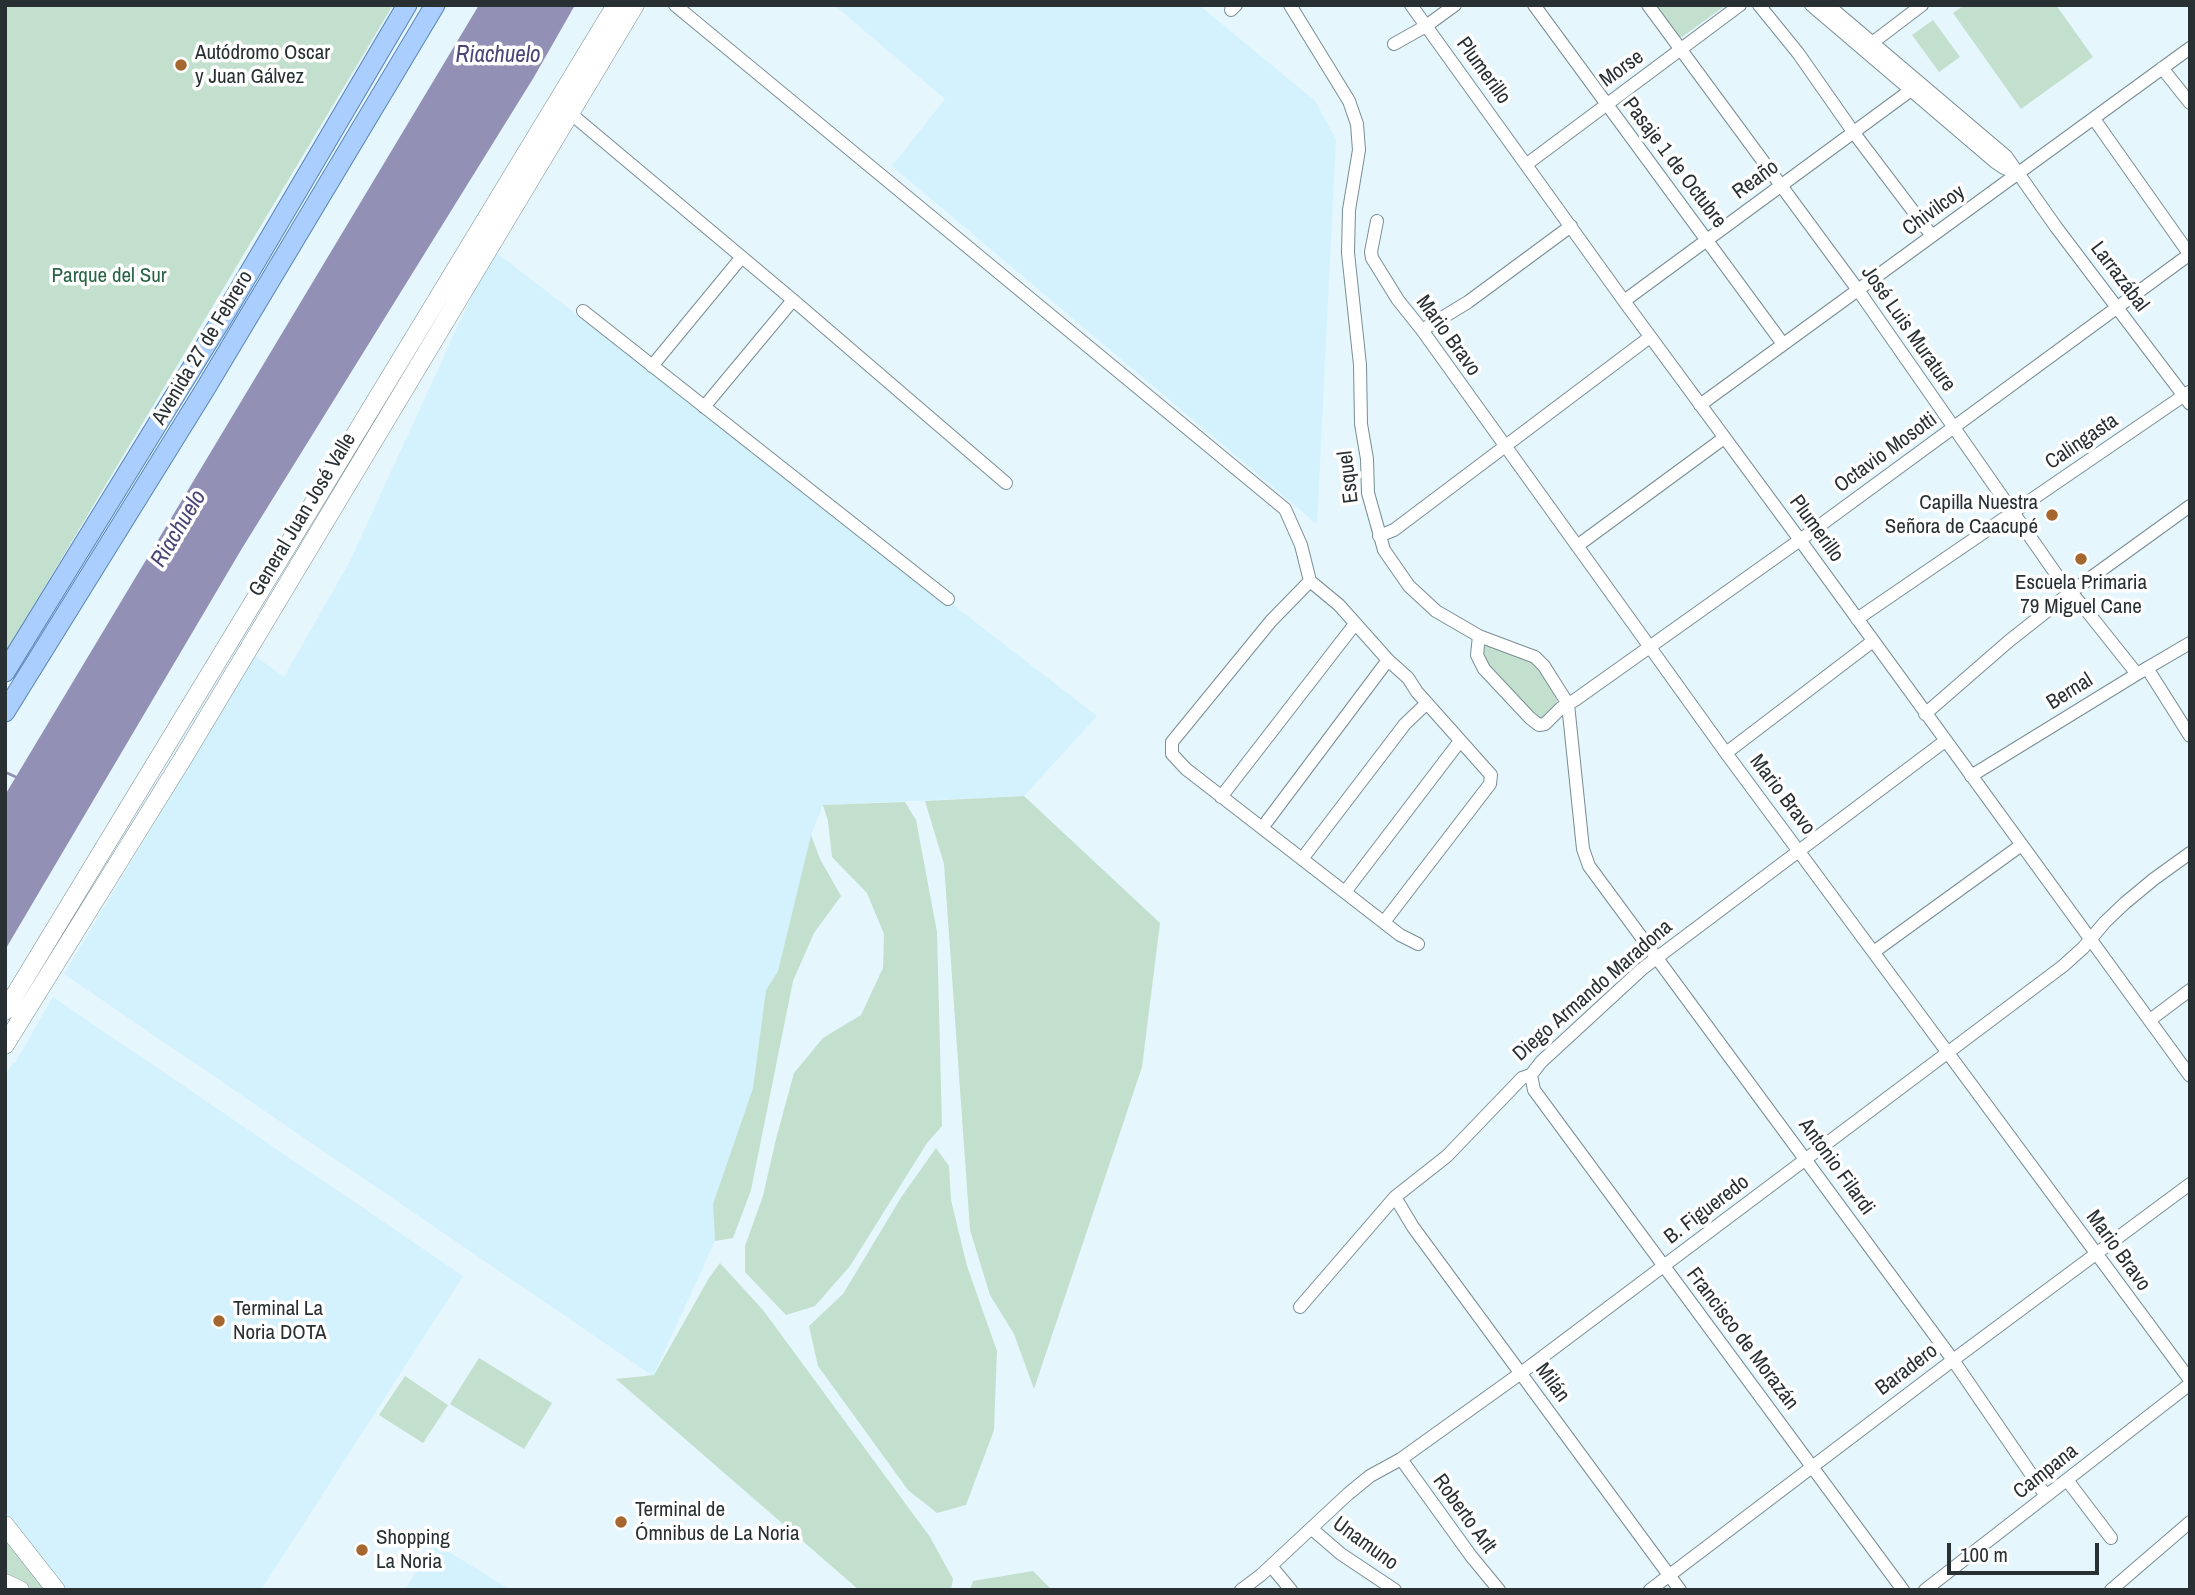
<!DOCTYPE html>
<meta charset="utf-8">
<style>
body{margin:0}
#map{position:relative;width:2195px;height:1595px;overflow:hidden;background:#e5f6fd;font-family:"Archivo Narrow",sans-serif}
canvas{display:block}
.frame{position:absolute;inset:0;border:7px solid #283033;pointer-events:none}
.scale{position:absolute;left:1947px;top:1543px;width:152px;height:32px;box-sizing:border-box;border:4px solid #283033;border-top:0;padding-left:9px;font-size:21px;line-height:24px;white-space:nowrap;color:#283033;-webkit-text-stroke:5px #fff;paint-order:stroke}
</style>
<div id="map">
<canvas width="2195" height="1595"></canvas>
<div class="frame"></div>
<div class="scale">100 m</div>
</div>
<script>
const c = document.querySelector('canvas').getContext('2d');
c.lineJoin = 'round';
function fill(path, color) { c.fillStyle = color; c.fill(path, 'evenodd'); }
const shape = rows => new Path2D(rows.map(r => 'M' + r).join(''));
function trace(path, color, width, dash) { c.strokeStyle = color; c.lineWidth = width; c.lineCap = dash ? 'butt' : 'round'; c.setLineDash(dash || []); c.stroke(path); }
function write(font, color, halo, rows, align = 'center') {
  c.font = font + ' "Archivo Narrow",sans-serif'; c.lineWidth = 7; c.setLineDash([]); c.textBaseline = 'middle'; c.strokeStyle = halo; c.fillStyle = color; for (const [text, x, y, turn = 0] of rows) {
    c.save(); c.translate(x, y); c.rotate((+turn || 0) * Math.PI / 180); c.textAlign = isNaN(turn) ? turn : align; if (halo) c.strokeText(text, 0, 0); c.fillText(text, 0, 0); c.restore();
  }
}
fill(shape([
 [834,5,1199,5,1315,101,1336,139,1317,524,892,166,945,99],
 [493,250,1097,716,1024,796,823,805,811,835,778,971,766,990,753,1088,713,1204,715,1241,653,1376,64,974,255,656,284,677,349,563],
 [53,997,463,1276,261,1590,66,1590,5,1511,5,1075,13,1063,15,1063],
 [434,1543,511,1590,405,1590]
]), '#d3f2fd');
fill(shape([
 [5,5,393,5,5,653],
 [1654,5,1726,5,1682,37,1678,36],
 [1964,5,2056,5,2093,57,2021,109,1953,13],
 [1933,20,1960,57,1939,72,1912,35],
 [1486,644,1525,657,1546,675,1557,700,1554,708,1541,721,1536,718,1486,665,1482,655],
 [1024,796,1160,923,1142,1067,1034,1389,1014,1334,990,1295,970,1230,944,864,925,801],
 [905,802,916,820,937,932,942,1126,927,1143,850,1266,815,1306,786,1315,745,1272,745,1246,763,1196,776,1139,794,1073,823,1038,861,1015,883,968,884,934,867,893,832,857,828,821,823,805],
 [811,835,820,859,841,896,814,933,793,981,751,1190,733,1238,715,1241,713,1204,753,1088,766,990,778,971],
 [936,1148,949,1166,951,1200,967,1266,997,1351,994,1430,966,1505,937,1513,908,1490,818,1366,809,1326,843,1294,902,1196],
 [720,1263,763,1310,930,1537,953,1579,951,1590,859,1590,616,1379,654,1375,709,1278],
 [479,1358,552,1403,524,1449,450,1404],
 [405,1376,448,1405,423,1443,379,1415],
 [5,1532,47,1590,34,1590,5,1575],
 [1033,1571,1052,1590,970,1590,973,1581]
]), '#c2e0cd');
fill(shape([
 [479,5,575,5,534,77,241,550,5,950,5,795]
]), '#9290b4');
trace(shape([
 [5,772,18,778]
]), '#9290b4', 2.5);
const minor = shape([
 [675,5,1285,509,1301,545,1310,581,1339,605,1388,660,1408,678,1417,692,1491,775,1490,784,1384,922],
 [1290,5,1349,101,1357,124,1359,150,1349,210,1348,253,1360,365,1361,424,1367,459,1368,493,1384,550,1409,586,1436,611,1479,636,1535,657,1544,666,1568,704,1583,849,1589,866,1953,1360,2046,1496],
 [1411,5,1624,301,1800,540,2190,1076],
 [1534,5,1783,344],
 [1648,5,1858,290,2063,584,2082,605,2137,674],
 [1759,5,1798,53,1854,133,1932,236],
 [1811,5,1995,162,2004,168,2018,173],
 [1828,5,2006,156,2056,227,2190,404],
 [1231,10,1236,5],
 [1394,44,1426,26,1455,5],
 [1867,48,1872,43,1922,5],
 [2162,68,2190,103],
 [570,113,793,300,1006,483],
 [2094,119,2190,255],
 [1527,164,1740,5],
 [1377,221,1371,252,1372,258,1398,300,1422,330,1726,753,2190,1380],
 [1624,301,1911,90],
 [583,311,948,599],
 [1422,330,1468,302,1571,226],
 [652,366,741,258],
 [1700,405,2190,48],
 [704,407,793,300],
 [1379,536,1394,530,1650,337],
 [1577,546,1724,438],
 [1310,581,1271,621,1172,742,1172,754,1186,769,1400,935,1418,944],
 [1857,619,2189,392],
 [1479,636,1477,655,1484,669,1530,718,1539,725,1545,724,1561,708,1575,700,1800,540,2190,254],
 [2147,668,2190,736],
 [1925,714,2009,641,2071,592,2190,506],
 [1726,753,1873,641],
 [1971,776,2137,674,2190,643],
 [1221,797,1355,624],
 [1262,828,1388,660],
 [1302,859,1405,724,1427,703],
 [1345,892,1460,741],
 [1875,951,2020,846],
 [2150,1020,2190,990],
 [1531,1075,1534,1090,1903,1590],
 [1395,1197,1413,1227,1680,1590],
 [1300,1307,1395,1197,1447,1156,1522,1078,1531,1075,1541,1062,1642,969,1945,741],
 [1401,1459,1471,1556,1499,1590],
 [2067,1480,2111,1538],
 [1312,1529,1341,1554,1395,1590],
 [1271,1566,1291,1590],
 [1241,1590,1261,1575,1348,1494,1370,1476,1401,1459,1521,1373,2063,966,2083,948,2105,922,2125,903,2154,879,2190,853],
 [1650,1590,1953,1360,2190,1184],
 [1925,1590,2190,1384],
 [2111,1590,2190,1522]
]);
const secondary = shape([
 [5,1011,616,5],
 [5,1045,182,760,635,5],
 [5,1525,56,1590],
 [5,1583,20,1590]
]);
const primary = shape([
 [5,672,225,314,407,5],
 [5,712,204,391,435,5]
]);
trace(minor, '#798d94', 14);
trace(secondary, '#798d94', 19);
trace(primary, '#5783b6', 21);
trace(minor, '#fff', 12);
trace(secondary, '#fff', 18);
trace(primary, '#aacffe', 19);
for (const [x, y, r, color] of [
 [181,65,7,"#a5672d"],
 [2052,515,7,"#a5672d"],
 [2081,559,7,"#a5672d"],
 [219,1321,7,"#a5672d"],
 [621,1522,7,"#a5672d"],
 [362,1550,7,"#a5672d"]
]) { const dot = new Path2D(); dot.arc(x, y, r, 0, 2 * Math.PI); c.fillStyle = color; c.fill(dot); trace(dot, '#fff', 2.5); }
write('21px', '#283033', '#fff', [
 ["Autódromo Oscar",195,53],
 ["y Juan Gálvez",195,77],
 ["Capilla Nuestra",2038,503,"right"],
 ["Señora de Caacupé",2038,527,"right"],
 ["Escuela Primaria",2081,583,"center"],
 ["79 Miguel Cane",2081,607,"center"],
 ["Terminal La",233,1309],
 ["Noria DOTA",233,1333],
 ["Terminal de",635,1510],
 ["Ómnibus de La Noria",635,1534],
 ["Shopping",376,1538],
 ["La Noria",376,1562]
], 'left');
write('21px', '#283033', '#fff', [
 ["Morse",1622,69,-36],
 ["Plumerillo",1483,71,54],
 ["Pasaje 1 de Octubre",1674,163,53],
 ["Reaño",1756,180,-36],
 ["Chivilcoy",1934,211,-36],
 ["Larrazábal",2119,277,53],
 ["José Luis Murature",1908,329,55],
 ["Mario Bravo",1448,336,54],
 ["Avenida 27 de Febrero",203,348,-59],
 ["Calingasta",2082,442,-34],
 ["Octavio Mosotti",1886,453,-36],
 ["Esquel",1349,477,-97],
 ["General Juan José Valle",303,515,-59],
 ["Plumerillo",1816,529,54],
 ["Bernal",2070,692,-32],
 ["Mario Bravo",1782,795,53],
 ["Diego Armando Maradona",1593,991,-41],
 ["Antonio Filardi",1836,1167,54],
 ["B. Figueredo",1707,1210,-37],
 ["Mario Bravo",2118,1251,54],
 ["Francisco de Morazán",1742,1339,53],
 ["Baradero",1907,1370,-37],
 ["Milán",1552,1383,54],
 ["Campana",2046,1472,-38],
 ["Roberto Arlt",1464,1514,54],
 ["Unamuno",1365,1544,36]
]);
write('21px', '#276443', '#fff', [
 ["Parque del Sur",109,276]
]);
write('italic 23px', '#4a4577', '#fff', [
 ["Riachuelo",498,56],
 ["Riachuelo",179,529,-59]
]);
</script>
